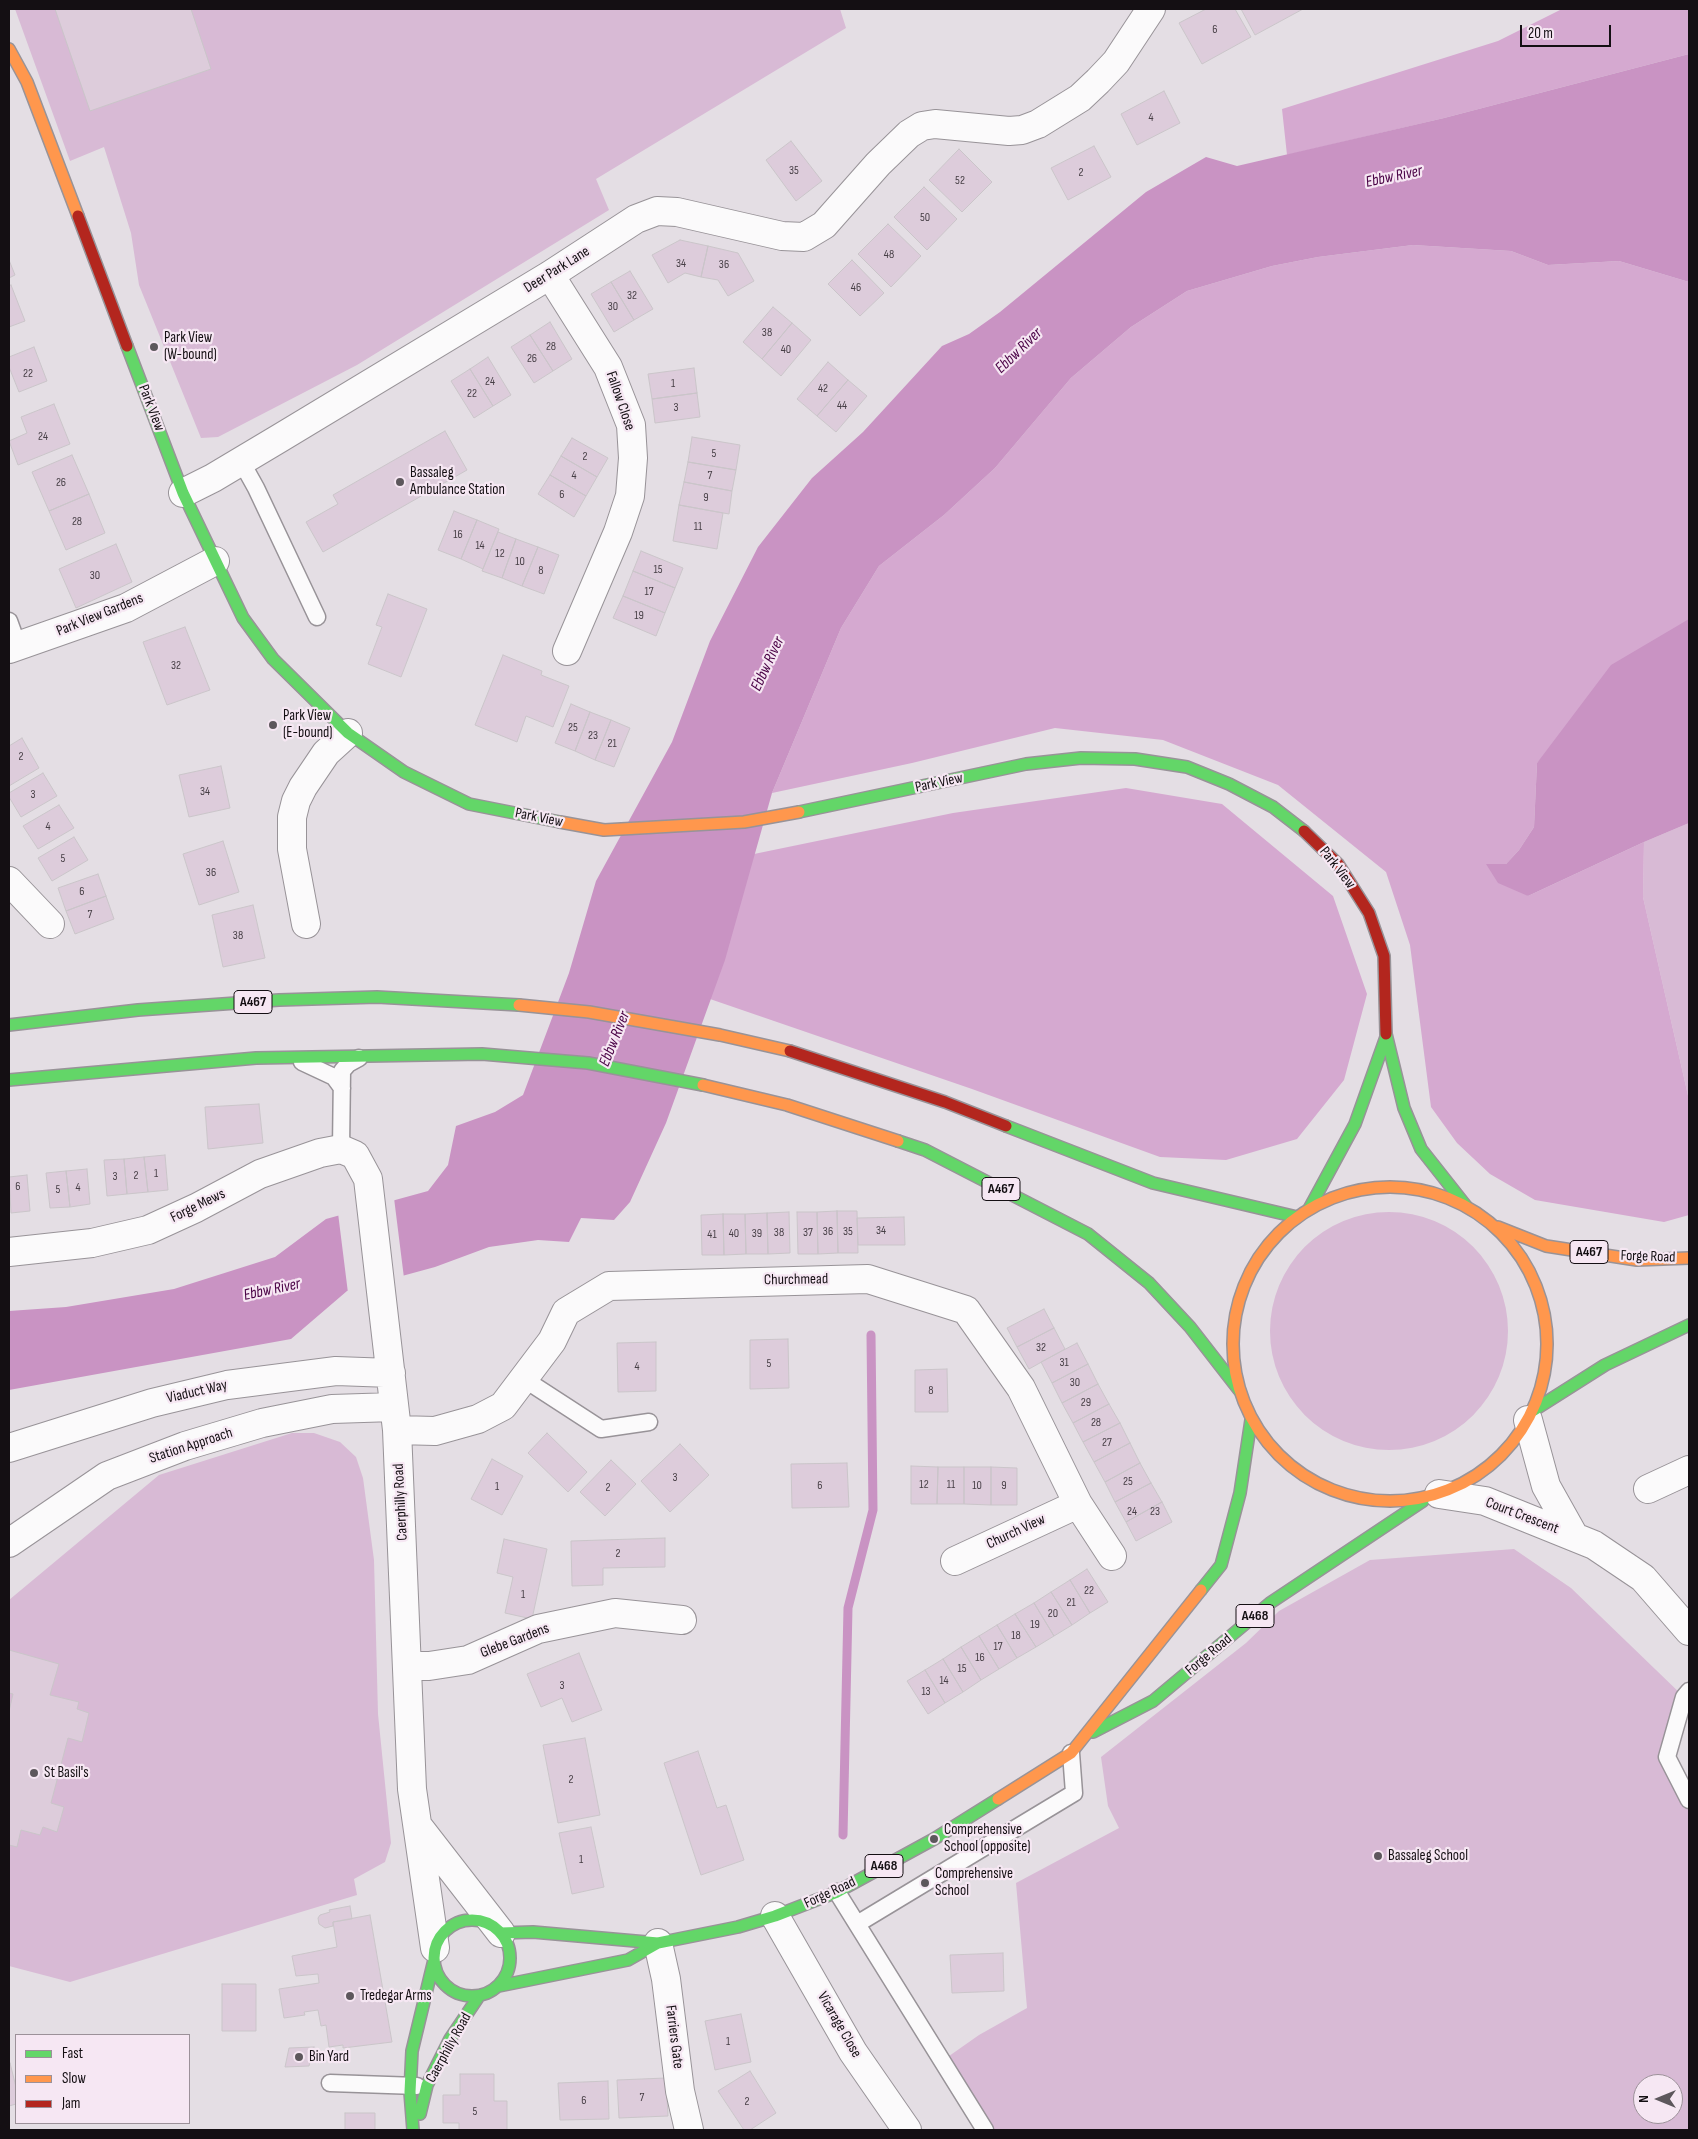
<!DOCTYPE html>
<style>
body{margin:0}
#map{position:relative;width:1698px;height:2139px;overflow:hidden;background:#e4dee4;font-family:"Sofia Sans Condensed",sans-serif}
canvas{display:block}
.frame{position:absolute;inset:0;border:10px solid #140f13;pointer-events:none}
.legend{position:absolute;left:15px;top:2034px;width:175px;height:90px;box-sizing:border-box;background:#f6e7f3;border:1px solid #9c9199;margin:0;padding:6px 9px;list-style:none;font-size:15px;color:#140f13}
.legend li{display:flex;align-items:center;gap:10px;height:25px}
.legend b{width:25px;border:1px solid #9c9199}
.north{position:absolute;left:1633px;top:2074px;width:50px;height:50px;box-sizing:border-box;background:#f6e7f3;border:1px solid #9c9199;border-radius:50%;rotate:270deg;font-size:14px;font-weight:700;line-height:20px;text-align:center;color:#140f13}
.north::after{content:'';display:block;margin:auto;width:18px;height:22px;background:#5d575c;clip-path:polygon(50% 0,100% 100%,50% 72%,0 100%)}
.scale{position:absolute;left:1520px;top:25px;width:91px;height:22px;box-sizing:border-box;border:2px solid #140f13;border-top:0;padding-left:6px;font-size:15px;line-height:18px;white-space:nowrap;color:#140f13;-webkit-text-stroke:4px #f6e7f3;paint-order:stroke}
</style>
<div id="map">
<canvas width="1698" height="2139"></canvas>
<div class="frame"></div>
<ul class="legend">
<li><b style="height:6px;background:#63d668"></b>Fast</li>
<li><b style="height:6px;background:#ff974d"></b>Slow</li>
<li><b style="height:6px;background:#b3261e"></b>Jam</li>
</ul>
<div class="north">N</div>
<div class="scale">20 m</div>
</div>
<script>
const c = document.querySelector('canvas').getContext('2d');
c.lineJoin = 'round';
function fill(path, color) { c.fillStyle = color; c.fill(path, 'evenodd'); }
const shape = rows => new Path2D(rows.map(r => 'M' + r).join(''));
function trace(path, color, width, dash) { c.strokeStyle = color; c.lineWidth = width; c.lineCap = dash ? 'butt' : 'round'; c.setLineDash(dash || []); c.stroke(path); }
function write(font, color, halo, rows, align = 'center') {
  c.font = font + ' "Sofia Sans Condensed",sans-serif'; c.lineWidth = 4.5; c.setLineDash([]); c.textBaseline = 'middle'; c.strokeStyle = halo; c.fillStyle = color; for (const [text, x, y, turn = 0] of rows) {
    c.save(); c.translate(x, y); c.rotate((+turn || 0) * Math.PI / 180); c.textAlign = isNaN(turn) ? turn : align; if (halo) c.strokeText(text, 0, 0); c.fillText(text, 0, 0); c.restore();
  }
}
fill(shape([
 [15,9,840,9,846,28,596,179,609,210,357,365,218,437,201,438,139,285,131,233,104,147,70,161],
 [1689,823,1689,1100,1643,897,1644,842],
 '1270 1331a119 119 0 1 1 238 0a119 119 0 1 1-238 0Z',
 [292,1433,314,1433,340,1442,356,1457,363,1478,374,1560,378,1714,391,1843,385,1862,354,1879,357,1895,70,1982,9,1966,9,1600,159,1475],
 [1514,1549,1571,1588,1684,1697,1667,1757,1689,1800,1689,2130,985,2130,942,2061,979,2035,1027,2008,1016,1883,1119,1828,1108,1806,1101,1757,1246,1643,1279,1611,1370,1560],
 [1643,2084,1673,2084,1673,2114,1643,2114]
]), '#d8bad5');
fill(shape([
 [1562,9,1689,9,1689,54,1444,118,1287,155,1282,109,1498,41],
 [1413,245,1511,251,1548,265,1619,261,1689,282,1689,621,1537,763,1534,827,1519,850,1506,864,1487,864,1528,896,1644,842,1643,897,1689,1100,1689,1215,1664,1222,1535,1200,1490,1174,1457,1143,1431,1107,1410,945,1386,872,1278,785,1163,740,1055,728,912,763,772,793,841,628,879,566,944,515,995,468,1071,378,1131,327,1187,291,1272,266,1318,257],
 [1126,788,1222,804,1333,896,1367,994,1344,1080,1297,1139,1226,1160,1160,1157,972,1089,710,999,754,854,953,813]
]), '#d5a9d0');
fill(shape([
 [1689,54,1689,282,1619,261,1548,265,1511,251,1413,245,1318,257,1272,266,1187,291,1131,327,1071,378,995,468,944,515,879,566,841,628,772,793,725,960,666,1123,630,1202,614,1220,581,1218,569,1242,538,1240,489,1247,435,1267,347,1291,291,1339,9,1390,9,1311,66,1307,174,1289,275,1257,326,1219,428,1191,448,1165,456,1126,495,1112,523,1095,569,973,596,881,672,742,710,641,758,547,812,478,863,432,942,346,969,334,1000,312,1146,192,1206,157,1237,166,1444,118],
 [1689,619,1689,823,1644,842,1528,896,1498,883,1486,864,1506,864,1519,850,1534,827,1537,763,1611,665]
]), '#c993c3');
fill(shape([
 [394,1198,404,1278,348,1293,338,1213]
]), '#e4dee4');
trace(shape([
 [843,1835,848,1608,873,1510,871,1335]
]), '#c993c3', 9);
const building = shape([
 [55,9,191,9,211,69,90,111,55,9],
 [1206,9,1235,9,1251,37,1202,64,1179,23,1206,9],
 [1241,9,1303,9,1255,35,1241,9],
 [1164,91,1180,123,1137,145,1121,114,1164,91],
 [791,141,822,181,796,201,766,160,791,141],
 [1094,146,1111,177,1068,200,1051,168,1094,146],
 [959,149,992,182,962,212,929,180,959,149],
 [924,187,957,219,927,250,894,217,924,187],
 [888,224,921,256,891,287,858,254,888,224],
 [680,240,708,246,701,277,685,273,668,283,652,255,680,240],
 [708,246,738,253,754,281,728,296,718,280,701,277,708,246],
 [9,260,15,275,9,278,9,260],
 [852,260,884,293,860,316,828,284,852,260],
 [630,271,653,309,634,320,611,282,630,271],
 [611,282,634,320,614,332,591,294,611,282],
 [11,285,25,321,9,327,9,286,11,285],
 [773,307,792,323,762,359,743,342,773,307],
 [550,322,572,359,553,371,530,335,550,322],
 [792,323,811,340,781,376,762,359,792,323],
 [530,335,553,371,534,383,511,347,530,335],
 [34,347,47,381,19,392,9,367,9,357,34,347],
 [488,357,511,395,493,406,470,369,488,357],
 [828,362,848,380,817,416,797,399,828,362],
 [694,368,697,393,652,399,648,374,694,368],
 [470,369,493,406,474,418,451,381,470,369],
 [848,380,867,396,836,432,817,416,848,380],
 [697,393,700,417,655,423,652,399,697,393],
 [54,404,70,444,18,465,9,441,27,433,21,417,54,404],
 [445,431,467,470,323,552,306,522,338,504,333,495,445,431],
 [692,437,740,445,736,470,688,462,692,437],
 [572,438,608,458,597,477,561,456,572,438],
 [72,455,89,494,49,511,32,472,72,455],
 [561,456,597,477,586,496,550,475,561,456],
 [688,462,736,470,732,491,684,482,688,462],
 [550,475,586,496,574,517,538,494,550,475],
 [684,482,732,491,729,514,679,505,684,482],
 [89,494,105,533,66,550,49,511,89,494],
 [679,505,723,513,717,549,673,541,679,505],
 [454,511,477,520,461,559,438,550,454,511],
 [477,520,499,529,483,569,461,559,477,520],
 [498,532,516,539,502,578,482,571,498,532],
 [516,539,538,547,522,586,502,578,516,539],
 [116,544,132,582,76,608,59,569,116,544],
 [538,547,559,555,544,594,522,586,538,547],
 [641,551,683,568,675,588,633,571,641,551],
 [633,571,675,588,665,613,623,596,633,571],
 [388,594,427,609,401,677,368,664,382,627,376,625,388,594],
 [623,596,665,613,656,636,613,618,623,596],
 [185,627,210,690,167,705,143,642,185,627],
 [503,655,542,671,541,675,569,686,553,727,526,716,517,742,475,725,503,655],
 [571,704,590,712,575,751,555,743,571,704],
 [590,712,611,720,595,760,575,751,590,712],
 [611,720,630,728,614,767,595,760,611,720],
 [22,738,39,768,9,786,9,746,22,738],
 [221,766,230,808,189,817,179,775,221,766],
 [43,773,57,796,21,817,9,797,9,793,43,773],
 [59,805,74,828,38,849,23,826,59,805],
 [74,837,88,860,52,881,38,858,74,837],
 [223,841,239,892,199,905,183,854,223,841],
 [98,874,106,896,66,911,58,888,98,874],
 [106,896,114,919,75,934,66,911,106,896],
 [253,905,265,958,223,967,212,915,253,905],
 [259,1104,263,1143,208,1149,205,1107,259,1104],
 [165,1155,168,1190,148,1192,144,1157,165,1155],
 [144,1157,148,1192,127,1194,124,1159,144,1157],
 [124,1159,127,1194,107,1196,104,1160,124,1159],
 [87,1169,90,1204,70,1207,66,1171,87,1169],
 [66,1171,70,1207,50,1208,46,1173,66,1171],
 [27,1175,30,1211,11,1213,9,1177,27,1175],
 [837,1211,857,1211,858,1253,838,1253,837,1211],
 [837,1211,838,1253,818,1254,817,1212,837,1211],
 [789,1212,790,1253,768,1254,767,1213,789,1212],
 [797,1212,817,1212,818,1254,798,1254,797,1212],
 [767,1213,768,1254,746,1254,745,1214,767,1213],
 [723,1214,745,1214,746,1254,724,1255,723,1214],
 [723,1214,724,1255,702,1255,701,1215,723,1214],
 [904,1217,905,1245,858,1245,857,1218,904,1217],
 [1044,1309,1054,1328,1017,1347,1007,1328,1044,1309],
 [1054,1328,1065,1349,1029,1369,1017,1347,1054,1328],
 [788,1339,789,1388,750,1389,750,1340,788,1339],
 [656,1342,656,1391,618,1392,617,1343,656,1342],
 [1077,1343,1088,1364,1052,1383,1041,1362,1077,1343],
 [1088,1364,1098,1384,1062,1403,1052,1383,1088,1364],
 [947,1369,948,1412,915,1412,915,1370,947,1369],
 [1098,1384,1109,1404,1073,1423,1062,1403,1098,1384],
 [1109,1404,1120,1423,1083,1442,1073,1423,1109,1404],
 [1120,1423,1130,1443,1094,1462,1083,1442,1120,1423],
 [547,1433,587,1472,568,1492,528,1453,547,1433],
 [1130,1443,1140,1463,1105,1482,1094,1462,1130,1443],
 [680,1444,709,1475,670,1512,641,1481,680,1444],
 [492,1459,523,1476,502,1515,471,1499,492,1459],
 [611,1460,636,1484,605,1516,580,1492,611,1460],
 [847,1463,849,1507,792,1508,791,1464,847,1463],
 [1140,1463,1151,1483,1115,1502,1105,1482,1140,1463],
 [911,1466,938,1467,937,1504,911,1504,911,1466],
 [938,1467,964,1467,964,1504,937,1504,938,1467],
 [964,1467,991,1467,991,1505,964,1504,964,1467],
 [991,1467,1017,1468,1017,1505,991,1505,991,1467],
 [1151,1483,1162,1502,1126,1522,1115,1502,1151,1483],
 [1162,1502,1172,1522,1136,1541,1126,1522,1162,1502],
 [665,1538,665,1567,603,1568,603,1585,572,1586,571,1541,665,1538],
 [504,1539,547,1549,532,1619,505,1613,513,1577,497,1573,504,1539],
 [1087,1569,1108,1602,1090,1613,1070,1580,1087,1569],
 [1070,1580,1090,1613,1072,1625,1051,1592,1070,1580],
 [1051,1592,1072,1625,1054,1636,1034,1603,1051,1592],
 [1034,1603,1054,1636,1036,1647,1015,1614,1034,1603],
 [1015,1614,1036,1647,1017,1658,997,1625,1015,1614],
 [997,1625,1017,1658,999,1669,979,1636,997,1625],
 [979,1636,999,1669,981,1680,961,1647,979,1636],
 [961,1647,981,1680,963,1692,943,1659,961,1647],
 [9,1650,59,1664,50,1695,79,1702,77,1709,89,1713,82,1742,68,1738,51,1803,64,1807,57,1832,43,1827,40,1835,21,1830,17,1847,9,1845,9,1711,13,1694,9,1693,9,1650],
 [579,1653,602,1710,572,1722,562,1698,541,1707,527,1674,579,1653],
 [943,1659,963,1692,945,1703,925,1670,943,1659],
 [925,1670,945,1703,928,1714,907,1681,925,1670],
 [585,1738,600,1815,558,1823,543,1745,585,1738],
 [698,1751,717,1808,726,1805,744,1860,701,1875,664,1763,698,1751],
 [591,1827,604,1887,572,1894,559,1833,591,1827],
 [350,1906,352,1919,333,1922,333,1926,325,1928,319,1924,318,1918,320,1915,330,1912,329,1910,350,1906],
 [370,1915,392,2042,343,2048,343,2045,329,2047,326,2025,321,2026,318,2010,304,2012,305,2015,284,2018,279,1989,319,1983,318,1974,296,1976,292,1956,337,1947,333,1922,370,1915],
 [1003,1953,1004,1991,952,1993,950,1955,1003,1953],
 [222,1984,256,1984,256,2031,222,2031,222,1984],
 [741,2014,751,2062,715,2070,705,2021,741,2014],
 [314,2047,309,2066,285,2067,289,2048,314,2047],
 [10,2063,16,2087,16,2104,9,2106,10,2063],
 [750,2071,776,2113,750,2130,744,2130,718,2091,750,2071],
 [460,2074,494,2074,494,2101,507,2101,507,2130,459,2130,459,2123,443,2123,443,2095,460,2095,460,2074],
 [666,2078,668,2116,619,2118,617,2080,666,2078],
 [608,2081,609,2119,560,2120,558,2083,608,2081],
 [345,2113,375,2113,375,2130,345,2130,345,2113]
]);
fill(building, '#ddccdb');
trace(building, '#cac5c9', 1);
const lane = shape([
 [241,461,256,488,317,617],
 [9,621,18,646],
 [302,1062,334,1077,342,1088],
 [341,1149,342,1071,348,1064,359,1058],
 [524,1379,601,1429,649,1422],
 [1689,1691,1684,1697,1667,1757,1689,1800],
 [837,1892,985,2130],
 [857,1924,1074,1793,1071,1753],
 [330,2083,417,2086]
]);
const street = shape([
 [550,275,608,367,631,425,633,458,630,496,618,532,567,651],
 [183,493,213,478,280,438,550,275,636,219,657,211,677,212,782,236,804,237,824,225,878,164,909,134,922,126,935,124,1009,131,1022,130,1038,124,1080,98,1098,81,1116,62,1151,9],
 [9,649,126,608,215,561],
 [9,881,50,924],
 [306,924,292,849,292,817,296,801,303,787,326,753,348,733],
 [9,1252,92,1243,148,1230,196,1208,260,1174,320,1153,341,1149,355,1155,368,1179,397,1430,412,1789,435,1948],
 [1528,1420,1546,1486,1574,1536],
 [397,1430,435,1431,478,1419,503,1406,552,1341,566,1312,609,1286,868,1279,966,1310,1021,1388,1078,1504,1112,1556],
 [9,1448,152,1403,227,1385,336,1371,391,1373],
 [1648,1489,1689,1470],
 [1439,1494,1485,1501,1594,1545,1643,1578,1689,1631],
 [9,1543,107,1476,185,1446,262,1423,332,1409,394,1407],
 [955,1561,1078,1504],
 [408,1666,429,1666,468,1660,538,1629,615,1613,682,1620],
 [418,1826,501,1933],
 [775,1916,853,2052,907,2130],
 [658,1943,666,1979,680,2091,689,2130]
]);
const fast = shape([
 [127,346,183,493,243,618,273,659,348,733,404,772,469,804,560,822],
 [799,812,1026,764,1081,758,1135,759,1187,767,1229,784,1273,807,1304,831],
 [9,1025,138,1010,279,1000,377,997,519,1005],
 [1386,1034,1404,1108,1421,1149,1466,1206],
 [9,1080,256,1058,482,1054,588,1063,703,1085],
 [1006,1126,1153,1183,1297,1217],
 [898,1141,925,1150,1088,1234,1149,1283,1190,1327,1239,1390],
 [1309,1209,1355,1124,1386,1037],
 [1534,1410,1605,1365,1689,1325],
 [1201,1590,1221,1565,1240,1493,1251,1420],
 [1093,1732,1153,1701,1270,1603,1423,1501],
 '434 1958a38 38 0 1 1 76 0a38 38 0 1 1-76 0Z',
 [501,1933,533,1932,658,1943,738,1927,775,1916,837,1892,934,1839,998,1799],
 [499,1986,628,1960,658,1943],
 [420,2114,427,2085,450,2039,479,1996],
 [413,2130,410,2092,412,2051,434,1960]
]);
const slow = shape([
 [9,49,27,82,78,216],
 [560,822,604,830,744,822,799,812],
 [519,1005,589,1012,720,1035,790,1051],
 [703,1085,787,1105,898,1141],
 '1233 1344a157 157 0 1 1 314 0a157 157 0 1 1-314 0Z',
 [1498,1227,1546,1246,1637,1260,1689,1258],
 [998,1799,1071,1753,1201,1590]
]);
const jam = shape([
 [78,216,127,346],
 [1304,831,1338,864,1369,913,1384,956,1386,1034],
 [790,1051,945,1102,1006,1126]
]);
trace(lane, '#989398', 19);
trace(street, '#989398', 30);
trace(fast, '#989398', 14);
trace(slow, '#989398', 14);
trace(jam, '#989398', 14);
trace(lane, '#fbfafb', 16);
trace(street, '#fbfafb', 28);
trace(fast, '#63d668', 11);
trace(slow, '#ff974d', 11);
trace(jam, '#b3261e', 11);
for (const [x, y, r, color] of [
 [154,347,5,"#5d575c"],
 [400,482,5,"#5d575c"],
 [273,725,5,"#5d575c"],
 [34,1773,5,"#5d575c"],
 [934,1839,5,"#5d575c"],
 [1378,1856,5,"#5d575c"],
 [925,1883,5,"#5d575c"],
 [350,1996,5,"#5d575c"],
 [299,2057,5,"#5d575c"]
]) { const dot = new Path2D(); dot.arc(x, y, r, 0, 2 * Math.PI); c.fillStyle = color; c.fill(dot); trace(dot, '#f6e7f3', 2); }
write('12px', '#473f46', null, [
 ["6",1215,30],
 ["4",1151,118],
 ["35",794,171],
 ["2",1081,173],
 ["52",960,181],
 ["50",925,218],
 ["48",889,255],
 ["34",681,264],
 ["36",724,265],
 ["46",856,288],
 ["32",632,296],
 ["30",613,307],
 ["38",767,333],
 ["28",551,347],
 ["40",786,350],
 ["26",532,359],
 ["22",28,374],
 ["24",490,382],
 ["1",673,384],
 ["42",823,389],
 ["22",472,394],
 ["44",842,406],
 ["3",676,408],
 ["24",43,437],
 ["5",714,454],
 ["2",585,457],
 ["4",574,476],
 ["7",710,476],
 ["26",61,483],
 ["6",562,495],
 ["9",706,498],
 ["28",77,522],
 ["11",698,527],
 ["16",458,535],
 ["14",480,546],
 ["12",500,554],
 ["10",520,562],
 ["15",658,570],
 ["8",541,571],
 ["30",95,576],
 ["17",649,592],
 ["19",639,616],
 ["32",176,666],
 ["25",573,728],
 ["23",593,736],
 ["21",612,744],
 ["2",21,757],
 ["34",205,792],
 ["3",33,795],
 ["4",48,827],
 ["5",63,859],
 ["36",211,873],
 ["6",82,892],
 ["7",90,915],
 ["38",238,936],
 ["1",156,1174],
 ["2",136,1176],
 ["3",115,1177],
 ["6",18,1187],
 ["4",78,1188],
 ["5",58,1190],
 ["34",881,1231],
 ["36",828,1232],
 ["35",848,1232],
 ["38",779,1233],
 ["37",808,1233],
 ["40",734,1234],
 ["39",757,1234],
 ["41",712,1235],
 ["32",1041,1348],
 ["31",1064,1363],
 ["5",769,1364],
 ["4",637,1367],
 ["30",1075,1383],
 ["8",931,1391],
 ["29",1086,1403],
 ["28",1096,1423],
 ["27",1107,1443],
 ["3",675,1478],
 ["25",1128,1482],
 ["12",924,1485],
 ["11",951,1485],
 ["6",820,1486],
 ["10",977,1486],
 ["9",1004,1486],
 ["1",497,1487],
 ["2",608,1488],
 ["24",1132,1512],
 ["23",1155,1512],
 ["2",618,1554],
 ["22",1089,1591],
 ["1",523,1595],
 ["21",1071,1603],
 ["20",1053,1614],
 ["19",1035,1625],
 ["18",1016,1636],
 ["17",998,1647],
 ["16",980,1658],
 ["15",962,1669],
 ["14",944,1681],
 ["3",562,1686],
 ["13",926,1692],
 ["2",571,1780],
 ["1",581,1860],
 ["1",728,2042],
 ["7",642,2098],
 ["6",584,2101],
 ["2",747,2102],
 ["5",475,2112]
]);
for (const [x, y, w] of [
 [253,1002,38],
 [1001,1189,38],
 [1589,1252,38],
 [1255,1616,38],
 [884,1866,38]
]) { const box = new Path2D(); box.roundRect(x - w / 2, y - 11.5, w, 23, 4); c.fillStyle = '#f6e7f3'; c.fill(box); trace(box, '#140f13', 1); }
write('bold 14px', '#140f13', null, [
 ["A467",253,1002],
 ["A467",1001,1189],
 ["A467",1589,1252],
 ["A468",1255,1616],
 ["A468",884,1866]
]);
write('15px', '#140f13', '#f6e7f3', [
 ["Deer Park Lane",557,270,-32],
 ["Fallow Close",620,401,71],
 ["Park View",151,408,69],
 ["Park View Gardens",100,615,-22],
 ["Park View",939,783,-12],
 ["Park View",539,818,11],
 ["Park View",1337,868,52],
 ["Forge Mews",198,1206,-26],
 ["Forge Road",1648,1257,2],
 ["Churchmead",796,1280,-1],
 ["Viaduct Way",197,1392,-13],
 ["Station Approach",191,1446,-18],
 ["Caerphilly Road",401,1502,-93],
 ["Court Crescent",1522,1516,21],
 ["Church View",1016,1532,-25],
 ["Glebe Gardens",515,1641,-21],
 ["Forge Road",1209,1655,-40],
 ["Forge Road",830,1893,-25],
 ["Vicarage Close",839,2025,60],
 ["Farriers Gate",674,2037,83],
 ["Caerphilly Road",449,2048,-61]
]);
write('15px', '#140f13', '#f6e7f3', [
 ["Park View",164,338],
 ["(W-bound)",164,355],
 ["Bassaleg",410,473],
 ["Ambulance Station",410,490],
 ["Park View",283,716],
 ["(E-bound)",283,733],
 ["St Basil's",44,1773],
 ["Comprehensive",944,1830],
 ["School (opposite)",944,1847],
 ["Bassaleg School",1388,1856],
 ["Comprehensive",935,1874],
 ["School",935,1891],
 ["Tredegar Arms",360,1996],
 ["Bin Yard",309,2057]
], 'left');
write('italic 16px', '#490245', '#f6e7f3', [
 ["Ebbw River",1394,177,-12],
 ["Ebbw River",1019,351,-44],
 ["Ebbw River",768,664,-65],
 ["Ebbw River",615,1039,-68],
 ["Ebbw River",272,1290,-12]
]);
</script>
